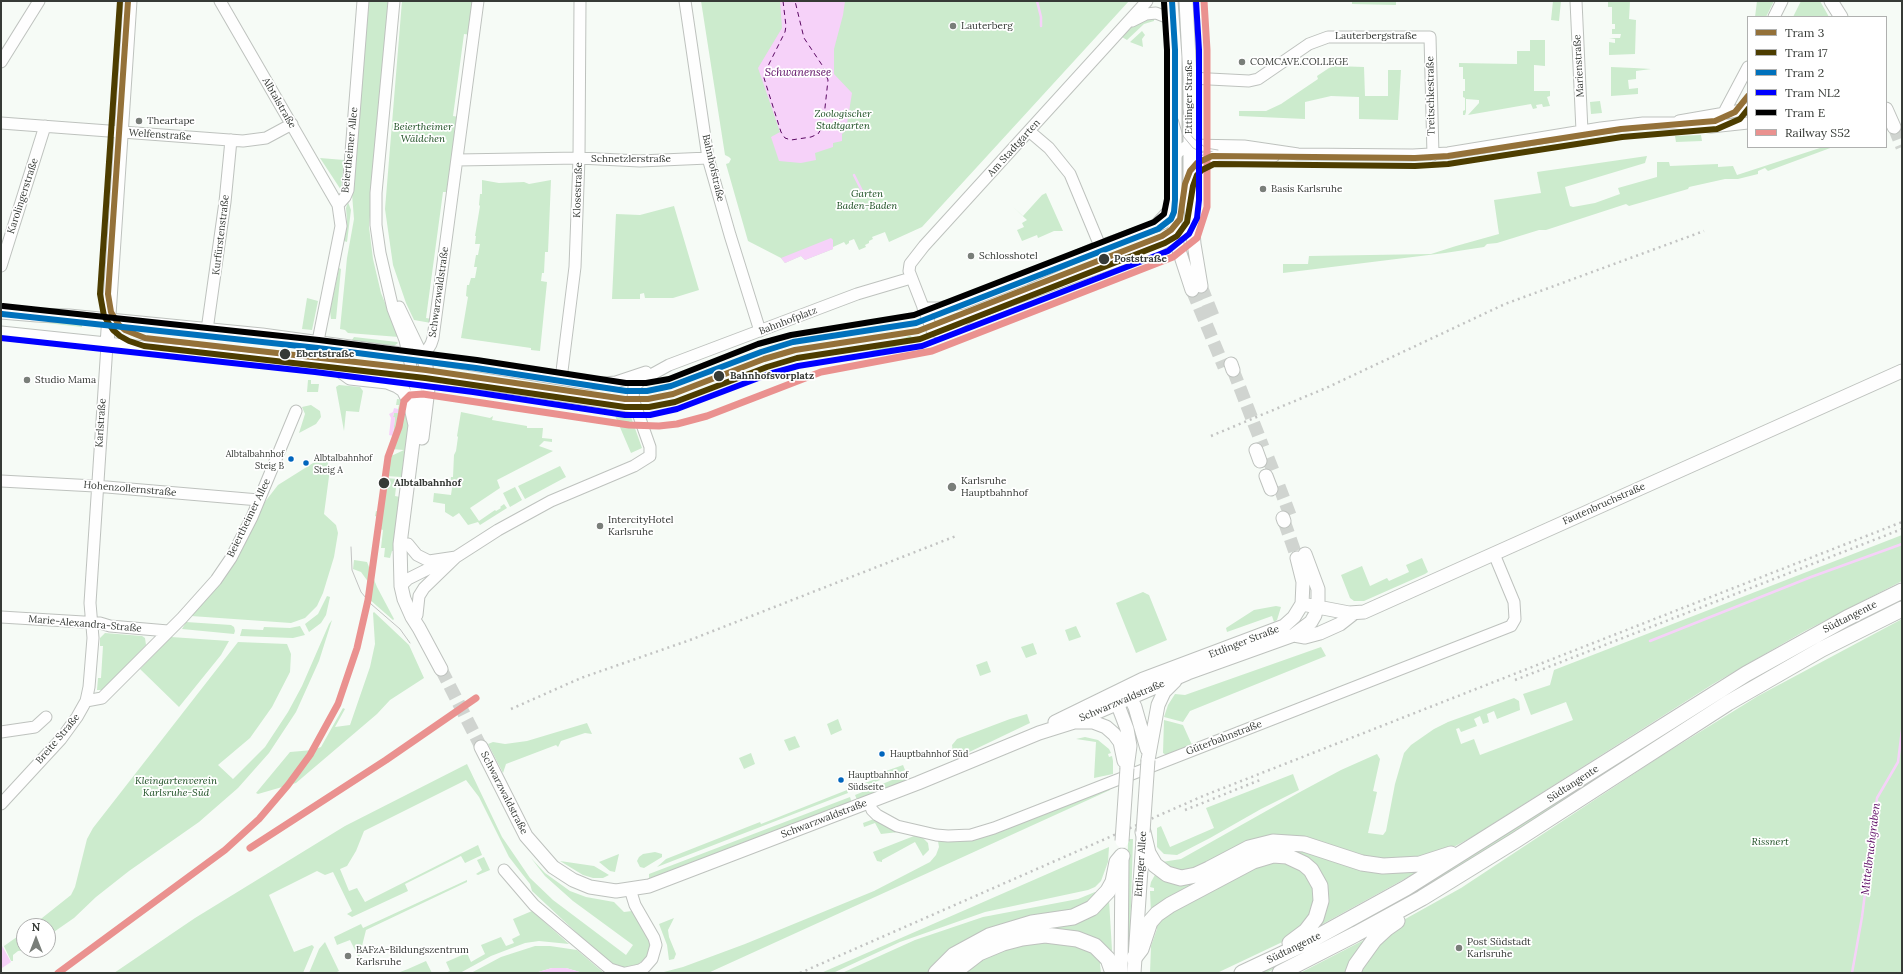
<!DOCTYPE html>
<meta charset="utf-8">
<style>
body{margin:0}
#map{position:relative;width:1903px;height:974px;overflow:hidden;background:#f6fbf6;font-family:Lora,serif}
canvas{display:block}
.frame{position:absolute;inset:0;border:2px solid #363a36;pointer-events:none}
.legend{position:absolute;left:1747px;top:16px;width:140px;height:132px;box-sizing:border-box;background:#fff;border:1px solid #afb0af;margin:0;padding:5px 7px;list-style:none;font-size:12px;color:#363a36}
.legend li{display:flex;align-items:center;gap:8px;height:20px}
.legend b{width:20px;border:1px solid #afb0af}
.north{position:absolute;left:16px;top:918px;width:40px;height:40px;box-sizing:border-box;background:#fff;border:1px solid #afb0af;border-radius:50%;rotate:0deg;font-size:11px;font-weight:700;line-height:16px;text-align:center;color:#363a36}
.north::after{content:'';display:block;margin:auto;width:14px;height:18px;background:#797e79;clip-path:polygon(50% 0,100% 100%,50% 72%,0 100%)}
</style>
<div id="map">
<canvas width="1903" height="974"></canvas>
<div class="frame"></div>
<ul class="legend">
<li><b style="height:5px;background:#947139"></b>Tram 3</li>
<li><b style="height:5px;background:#4d3d00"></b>Tram 17</li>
<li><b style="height:5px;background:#0071bc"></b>Tram 2</li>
<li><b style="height:5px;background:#00f"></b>Tram NL2</li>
<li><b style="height:5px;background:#000"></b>Tram E</li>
<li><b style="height:5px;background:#ea918f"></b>Railway S52</li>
</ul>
<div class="north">N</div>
</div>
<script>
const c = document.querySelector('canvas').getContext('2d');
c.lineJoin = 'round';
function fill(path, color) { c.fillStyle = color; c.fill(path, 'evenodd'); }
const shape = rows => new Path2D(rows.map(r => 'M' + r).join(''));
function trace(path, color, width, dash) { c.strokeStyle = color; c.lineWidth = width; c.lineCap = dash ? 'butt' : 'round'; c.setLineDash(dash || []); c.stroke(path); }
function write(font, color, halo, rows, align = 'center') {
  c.font = font + ' Lora,serif'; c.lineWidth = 3.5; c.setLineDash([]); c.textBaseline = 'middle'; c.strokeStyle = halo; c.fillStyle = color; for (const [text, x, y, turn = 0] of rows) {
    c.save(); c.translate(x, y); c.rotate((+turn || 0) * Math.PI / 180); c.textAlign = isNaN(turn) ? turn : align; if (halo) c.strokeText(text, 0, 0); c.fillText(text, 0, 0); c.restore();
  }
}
fill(shape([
 [365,1,388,1,369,227,373,259,381,293,399,337,348,333,345,330,340,329,347,258,354,219,352,194],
 [402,1,475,1,471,35,464,34,453,116,459,117,448,192,443,192,426,318,432,319,431,323,414,320,406,303,393,265,385,209],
 [701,1,1129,1,922,227,889,242,885,232,872,237,873,239,869,241,869,243,865,245,866,247,859,250,854,239,849,241,849,243,846,245,844,242,833,247,833,249,805,260,801,256,785,263,781,258,748,241,726,164,729,163,731,159,729,157,725,155],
 [1173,1,1182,1,1185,96,1177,96],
 [1352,1,1396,1,1396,5,1352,4],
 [1553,1,1561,1,1559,21,1551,20],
 [1608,1,1630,1,1629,19,1636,20,1635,54,1609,55,1609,42,1615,43,1615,39,1609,38,1620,38,1621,34,1612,34,1612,29,1615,29,1615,24,1612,24,1612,7,1608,7],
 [1757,1,1774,1,1766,17,1755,17],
 [1801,1,1820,1,1829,17,1793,17],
 [1154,17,1154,21,1144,24,1127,40,1122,37,1135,23],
 [1142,31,1145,35,1142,39,1143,47,1130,42],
 [1530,40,1545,40,1545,66,1534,65,1534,91,1550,91,1550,96,1547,97,1550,106,1543,107,1542,104,1536,105,1537,108,1533,109,1531,104,1468,115,1479,103,1479,100,1466,99,1466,112,1465,115,1463,115,1463,111,1465,110,1465,98,1463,97,1463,91,1465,91,1465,79,1463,79,1463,67,1459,67,1459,63,1517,64,1517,51,1530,51],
 [1335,66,1364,67,1365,96,1388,96,1388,70,1401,70,1398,120,1359,119,1359,97,1331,96,1305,102,1305,119,1239,116,1239,111,1266,111,1281,104,1318,79,1317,76,1329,68],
 [1611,67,1634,68,1651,69,1636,71,1636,79,1628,80,1629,89,1638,88,1638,94,1611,96],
 [1600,101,1602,113,1591,114,1590,102],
 [1701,135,1702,141,1676,142,1675,136],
 [1823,147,1833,147,1768,171,1765,168,1758,171,1758,174,1738,179,1725,179,1689,187,1688,189,1629,206,1626,204,1546,230,1539,230,1497,243,1487,244,1484,247,1445,253,1283,273,1283,264,1308,264,1309,256,1431,254,1456,246,1499,234,1494,200,1541,193,1537,172,1647,156,1645,163,1565,187,1570,206,1573,207,1595,203,1620,194,1618,188,1657,177,1657,162,1669,162,1670,166,1718,164,1718,167,1733,166,1737,175],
 [320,158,344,160,341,190],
 [482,180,499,183,524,182,529,184,551,180,548,252,545,252,544,273,542,273,541,281,547,282,540,351,531,350,531,348,461,338,468,297,466,296,467,285,469,285,471,278,475,278,477,267,474,267,476,255,478,255,480,244,475,244,476,236,475,236,480,206,479,205,480,194,482,194],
 [1046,193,1063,231,1054,231,1038,238,1037,235,1022,241,1017,230,1024,227,1022,223,1027,220,1012,206,1023,216,1042,195],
 [348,202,351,210,347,242,344,241,347,221,346,208],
 [674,206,699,290,673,298,645,298,644,293,640,294,640,299,612,299,616,214,640,215],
 [339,268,341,269,336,319,331,319,330,311],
 [307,298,318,301,312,330,302,329],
 [1,318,82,321,82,327],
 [909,336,911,336,913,340,867,358,866,353],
 [354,337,397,342,398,343,394,346,385,346,352,340],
 [308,380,311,380,311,384,319,384,318,392,307,392],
 [339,385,360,387,363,391,359,412,346,411,344,431,336,387],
 [397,399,405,400,410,419,402,477,386,476,389,457,404,450,391,449,395,418,393,417,394,413,398,413,398,409,399,405,396,405],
 [311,405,320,411,321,417,316,424,299,433,305,414,302,407],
 [613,411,624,413,631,417,642,448,631,453],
 [461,412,490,418,493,416,492,420,527,426,527,428,543,428,542,438,552,439,552,442,544,441,539,446,553,451,497,480,500,488,470,508,479,521,495,510,496,511,501,508,500,507,504,504,507,508,480,525,478,522,468,525,459,513,453,517,445,512,445,504,433,502,434,493,451,495,452,488,450,485,451,477,453,477,454,455,456,451,458,437,457,436],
 [321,458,327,461,330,469,324,514,336,525,338,533,334,557,323,593,317,606,305,618,291,623,191,616,224,578,249,536,264,503,278,485],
 [560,466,566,477,525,499,518,486],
 [386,478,397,479,395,496,400,497,394,551,392,551,390,558,384,557,385,548,381,548,383,530,380,529,380,523,377,522,378,517,375,516,376,511,381,512,382,503,384,503],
 [515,487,522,500,510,507,503,493],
 [1902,535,1902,581,1803,632,1713,684,1472,837,1450,849,1438,854,1382,861,1312,841,1176,873,1162,862,1181,859,1300,792,1341,770,1377,754,1380,759,1373,791,1377,792,1368,833,1383,835,1386,831,1395,784,1404,753,1411,745,1434,729,1448,722,1514,698,1519,701,1520,710,1497,719,1494,711,1487,714,1489,722,1483,724,1480,716,1474,719,1477,726,1461,732,1459,728,1456,729,1461,744,1474,739,1480,755,1573,720,1566,702,1531,715,1523,694,1550,685,1554,670],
 [1422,558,1428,572,1425,574,1364,601,1354,601,1350,598,1341,575,1362,566,1370,586,1387,578,1389,581,1409,572,1406,565],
 [354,560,367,562,377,587,394,619,393,620,369,599,370,591,369,583,361,572,353,569],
 [1143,592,1149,595,1167,640,1136,653,1116,603],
 [327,596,330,597,326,615,321,623,309,632,305,624,318,614],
 [1902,598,1902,603,1619,766,1427,888,1305,954,1266,973,1255,973,1797,652],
 [1276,606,1281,607,1277,620,1274,622,1272,616,1227,632,1226,628,1254,610],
 [374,612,409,645,424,678,390,700,377,714,296,783,258,794,256,793,290,752,313,750,321,747,343,708,345,709,335,727,350,725,370,667,375,644,373,613],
 [1902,619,1902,973,1359,973,1360,968,1398,923,1461,888,1661,756,1758,696],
 [332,620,319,661,296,712,269,753,238,788,199,822,129,871,96,897,74,918,48,936,48,926,32,926,71,895,75,887,87,839,93,828,238,642,287,644,291,654,290,672,272,707,250,738,218,765,233,779,265,747,288,712,302,686,329,624],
 [186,622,231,625,234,627,235,631,234,634,182,629],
 [300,626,305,635,293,638,240,636,242,629,263,630,264,627,290,628],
 [1076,626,1081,637,1069,641,1065,630],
 [105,633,142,636,145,638,146,645,103,690,97,690,98,678,101,678,103,646,100,646,100,638],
 [171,637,229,641,221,655,179,707,140,669],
 [1033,643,1037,654,1026,658,1021,647],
 [1321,647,1326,656,1190,711,1183,722,1164,717,1168,705,1175,694,1185,695],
 [987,661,991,672,980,676,976,665],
 [1027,714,1030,723,963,755,956,755,953,753,952,745,957,739,1010,719],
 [838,719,842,730,831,735,827,724],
 [1164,720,1183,725,1192,745,1166,755,1163,753],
 [587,723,592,734,585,733,561,741,558,747,556,745,506,764,503,773,488,744,493,742,505,744,527,741],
 [795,736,800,747,789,751,784,740],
 [1085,737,1098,740,1109,749,1111,753,1108,754,1109,757,1112,756,1113,761,1113,774,1094,778,1096,742,1076,739],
 [751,753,755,764,744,769,739,758],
 [467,764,502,837,530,878,553,900,626,955,633,945,573,901,545,876,531,858,545,873,570,891,586,897,614,902,624,912,632,911,650,942,648,956,643,960,636,966,622,968,610,964,532,891,530,884,509,857,479,797,466,780,364,831,356,851,347,866,340,869,349,891,357,888,365,902,478,845,482,855,465,863,461,856,405,884,408,891,352,917,347,914,352,911,333,872,325,875,317,871,269,895,294,952,312,945,314,947,303,973,114,973,195,918,345,826],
 [903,765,905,770,903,771,852,791,851,788,887,775,886,771],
 [907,774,908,776,904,782,857,800,855,795],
 [1293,774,1299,790,1261,809,1210,838,1177,855,1164,854,1157,847,1157,828,1161,826,1170,847,1214,828,1206,808],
 [1111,785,1110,790,708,973,660,973,683,967,745,944,874,891,930,862,936,855,939,847,938,841,942,839],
 [847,790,848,793,657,867,666,859,760,822,761,824],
 [850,797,852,803,649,880,649,874],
 [874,819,898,830,898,832,881,834,875,823,864,827,863,823],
 [914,836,922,837,928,843,929,850,923,856,915,842,882,860,882,862,877,861,873,852],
 [1128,839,1133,839,1129,973,1126,973],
 [1275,846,1419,871,1319,926,1325,900,1289,852,1151,914,1150,891,1154,891,1154,888,1150,887,1151,882,1156,873,1163,877],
 [1109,847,1108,862,1101,881,1095,887,1088,890,985,912,900,942,833,973,821,973],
 [655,852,662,854,662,857,644,868,640,867,637,861,639,857,643,854],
 [619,854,615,872,610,871,599,862],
 [484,857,490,870,478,875,476,874,482,870,477,860],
 [560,861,594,866,609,875,603,878,593,878,583,875],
 [1262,862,1294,863,1312,881,1316,908,1295,936,1217,973,1150,973,1151,946,1157,929,1156,923,1163,917],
 [467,880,467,882,366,930,359,958,350,940,337,945,334,937,361,924,363,928],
 [1095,892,1102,893,1090,905,929,973,842,973,915,940,983,917,1078,899],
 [1109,900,1112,950,1110,955,1068,932,948,966],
 [532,911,569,944,539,941,525,943,491,956,460,973,445,973,450,971,446,962,467,953,471,962,485,954,481,945,501,937,506,946,514,943,512,939,520,935,513,919],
 [674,918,668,930,669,937,676,954,674,959,669,960,667,945,659,924],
 [24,932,24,950,28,950,18,951,13,955,13,961,11,961,4,946],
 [1046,939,1088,947,1104,961,1100,964,1101,973,959,973,988,953],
 [1364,940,1365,941,1348,973,1300,973],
 [325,942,339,971,335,973,309,973,319,949],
 [535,946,550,946,577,950,604,973,583,973,566,968,552,968,535,973,471,973,501,957],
 [426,961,432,973,400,972,408,969]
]), '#ccebcd');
fill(shape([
 [780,1,845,1,843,15,834,49,834,74,852,93,846,130,842,134,842,141,833,143,833,147,815,153,816,160,801,163,779,161,771,137,780,132,758,68,782,28],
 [831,238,833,240,833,249,805,260,801,256,785,263,781,258],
 [394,408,398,409,398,413,394,413,393,417,395,417,393,436,389,435,391,418,389,414,393,412],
 [1,944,11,962,2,968,1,967],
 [552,968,566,968,583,973,535,973]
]), '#f6d2f9');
trace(shape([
 [1037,1,1041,17,1041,26],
 [854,175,862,191,872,194],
 [1650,641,1811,577,1902,544],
 [1852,973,1862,917,1877,798,1898,762,1902,730]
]), '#f6d2f9', 2.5);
trace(shape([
 [783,1,786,26,785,32,769,64,764,78,781,132,785,138,791,140,811,137,818,134,823,126,828,80,822,65,804,38,795,1]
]), '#5a0862', 1, [5, 4]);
trace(shape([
 [1894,127,1902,147],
 [1201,286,1213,316],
 [1192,290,1224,367],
 [1233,370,1263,447],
 [1268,458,1274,473],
 [1279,486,1290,515],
 [1284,521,1297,558],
 [441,669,481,747]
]), '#d0d4d0', 13, [13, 6]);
const minor = shape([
 [220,1,338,205,341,226,318,341],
 [394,1,376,193,376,225,380,253,393,309,405,340,413,376,416,389,416,416],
 [685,1,708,158,730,235,760,331],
 [1147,1,924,246,910,264,909,271,932,330,938,332,956,325,973,314,1000,304,1156,247,1192,227],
 [1576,1,1582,131],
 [1774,17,1782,1],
 [1132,21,1146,14,1156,13,1166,17,1173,23],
 [1,62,39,1],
 [1190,78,1249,81,1258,79,1309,44,1328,37,1430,37,1433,155],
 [1721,118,1748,67],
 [1679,121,1748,109],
 [1,123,243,141,266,138,292,124],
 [1029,131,1049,148,1070,174,1100,246],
 [1174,159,1178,152,1189,145,1244,146,1298,154,1413,155,1448,153,1601,128,1643,123,1674,123,1711,127,1748,123],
 [457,160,579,158,640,161,708,158],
 [1190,178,1193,170,1200,163,1218,155,1274,156],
 [338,205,345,197,348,190,363,1],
 [1,266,45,126],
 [399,307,423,357],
 [923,308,938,308,963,303,1025,279,1100,246,1164,223],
 [207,330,225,202,231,140],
 [423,357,431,344,433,338,478,1],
 [423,357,591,384,616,382,646,372],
 [336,368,484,384,635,407],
 [561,379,575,267,579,158,580,1],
 [1,481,95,486,259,500],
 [408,544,417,555,429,561,456,557],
 [401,586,408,579,442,562],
 [417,615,419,596,424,588,456,557,498,530,551,501,634,466,650,456,650,447,633,399,634,387,640,381,669,365,857,294,911,278],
 [1,617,100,623,110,626,168,631],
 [86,701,102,698,182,618,216,580,231,558,252,517,296,411],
 [1,732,35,727,46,717],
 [869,802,872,810,877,815,897,826,936,835,948,836,971,835,994,828,1511,626,1515,619,1514,602,1494,554],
 [1,804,61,739,77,717,86,701,89,687,93,638,90,603,107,345],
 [504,870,534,905,610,969,623,973],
 [626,973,640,970,645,967,652,959,656,945,654,938,635,905,630,889]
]);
const major = shape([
 [1171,1,1175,57,1175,238,1192,290],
 [1186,1,1190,78,1190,194,1194,244,1201,286],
 [1831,1,1841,17],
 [1886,109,1894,127],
 [1157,225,1174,206],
 [1,312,37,315,69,316,262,335,423,357,426,366,428,389,422,438],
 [1,333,336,368,350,378,387,382,397,386,403,390,410,403,415,425,400,544,401,586,404,599,412,617,419,628,441,669],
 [107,345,130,1],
 [1231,364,1233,370],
 [1256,450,1260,461],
 [1266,476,1271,489],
 [1283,518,1284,521],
 [1302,604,1349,613,1364,612,1902,371],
 [1294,635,1305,637,1320,633,1340,624,1354,613],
 [1122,694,1119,708,1127,729,1130,746,1127,768],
 [1123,694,1131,699,1135,707,1147,749],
 [1055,722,1143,679,1284,626,1294,617,1302,604,1303,582,1297,558],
 [1076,722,1093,722,1106,727,1114,734,1120,742,1124,761],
 [481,747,526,836,553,867,573,880,590,887,616,891,649,886,918,783,1039,733,1074,722,1188,673,1294,635,1311,622,1315,615,1318,601,1318,589,1305,554],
 [1148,760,1158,705,1164,692,1175,681],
 [1121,973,1122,859],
 [1134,973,1143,839]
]);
const highway = shape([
 [1143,832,1148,853,1155,865,1167,874,1181,878,1196,875,1209,869,1249,848,1273,842,1304,844,1362,863,1383,866,1420,864,1451,854],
 [1134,958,1141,949,1150,922,1157,914,1170,905,1253,861,1273,855,1287,856,1304,864,1311,870,1320,886,1321,901,1316,918,1306,931,1290,943],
 [936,973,954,955,989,936,1032,923,1073,917,1092,908,1108,891,1113,882,1117,862,1122,856],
 [953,973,979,953,1003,943,1022,938,1045,935,1077,939,1095,946,1108,959,1113,973],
 [1242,973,1308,942,1406,888,1746,674,1847,618,1902,591],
 [1280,973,1356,934,1422,898,1516,840,1728,703,1822,649,1902,609],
 [1353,973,1356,965,1374,940,1387,928,1397,921]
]);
trace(minor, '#bec2be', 13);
trace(major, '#bec2be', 15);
trace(highway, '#bec2be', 17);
trace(minor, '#fefefe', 11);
trace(major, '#fefefe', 13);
trace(highway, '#fefefe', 15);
trace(shape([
 [1183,110,1186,128,1193,138,1206,148,1218,150],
 [1178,119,1183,136,1193,148,1206,154,1218,155],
 [351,547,352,570,361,592,371,604,400,629,410,643]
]), '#c2c3c2', 1);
trace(shape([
 [1211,436,1326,388,1505,304,1704,231],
 [1515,680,1902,529],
 [511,709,581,678,690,640,956,536],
 [1185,810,1260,780],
 [800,973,1203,796,1902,522]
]), '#c2c3c2', 2.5, [2, 4]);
const majorBridge = shape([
 [1143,832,1148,760],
 [1122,841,1127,768]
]);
trace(majorBridge, '#bec2be', 15, []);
trace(majorBridge, '#fefefe', 13);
trace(shape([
 [250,848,386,760,476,698],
 [58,973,225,850,259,819,288,785,310,755,338,704,357,648,368,600,388,457,399,427,404,401,410,395,423,394,629,425,659,426,677,424,707,416,821,372,932,351,1173,257,1197,238,1207,207,1207,50,1204,1]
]), '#ea918f', 7);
trace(shape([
 [128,1,108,294,111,312,119,325,125,330,145,338,426,370,625,399,648,399,673,394,764,359,795,350,918,331,1162,236,1171,230,1180,219,1185,184,1190,171,1197,163,1212,156,1415,158,1448,156,1621,129,1715,121,1735,112,1748,96]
]), '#947139', 6);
trace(shape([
 [120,1,100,294,104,316,113,330,120,336,129,341,144,346,425,378,625,407,649,407,675,402,767,367,797,358,920,339,1165,243,1177,236,1187,222,1193,186,1197,175,1202,170,1214,164,1415,166,1448,164,1622,137,1717,129,1740,119,1748,109]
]), '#4d3d00', 6);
trace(shape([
 [2,314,318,348,476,368,626,391,647,391,671,386,761,352,793,342,916,323,1158,229,1171,219,1174,212,1175,200,1175,50,1172,1]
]), '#0071bc', 6);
trace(shape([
 [1,338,315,372,473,392,625,415,650,415,677,409,769,374,798,366,922,346,1168,251,1189,234,1197,218,1199,200,1199,50,1196,1]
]), '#00f', 6);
trace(shape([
 [3,306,319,340,477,360,626,383,646,383,669,379,758,344,791,335,914,315,1154,222,1164,214,1167,199,1167,50,1164,2]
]), '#000', 6);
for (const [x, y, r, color] of [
 [953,26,4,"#797e79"],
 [1242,62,4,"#797e79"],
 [139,121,4,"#797e79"],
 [1263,189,4,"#797e79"],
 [971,256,4,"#797e79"],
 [1104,259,6,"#363a36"],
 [285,354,6,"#363a36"],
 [719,376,6,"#363a36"],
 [27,380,4,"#797e79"],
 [291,459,3.5,"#0065bd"],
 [306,463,3.5,"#0065bd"],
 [384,483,6,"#363a36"],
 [952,487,5,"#797e79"],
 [600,526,4,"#797e79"],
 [882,754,3.5,"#0065bd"],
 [841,780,3.5,"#0065bd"],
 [1459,948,4,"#797e79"],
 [348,956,4,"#797e79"]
]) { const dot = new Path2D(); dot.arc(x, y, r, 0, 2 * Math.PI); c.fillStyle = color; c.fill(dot); trace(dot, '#fff', 1.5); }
write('9px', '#363a36', '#fff', [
 ["Albtalbahnhof",284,454,"right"],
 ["Steig B",284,466,"right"],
 ["Albtalbahnhof",314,458],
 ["Steig A",314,470],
 ["Hauptbahnhof Süd",890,754],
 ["Hauptbahnhof",848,775],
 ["Südseite",848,787]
], 'left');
write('10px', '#363a36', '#fff', [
 ["Lauterberg",961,26],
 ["COMCAVE.COLLEGE",1250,62],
 ["Theartape",147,121],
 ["Basis Karlsruhe",1271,189],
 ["Schlosshotel",979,256],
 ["Studio Mama",35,380],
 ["Karlsruhe",961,481],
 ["Hauptbahnhof",961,493],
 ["IntercityHotel",608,520],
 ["Karlsruhe",608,532],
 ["Post Südstadt",1467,942],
 ["Karlsruhe",1467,954],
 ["BAFzA-Bildungszentrum",356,950],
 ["Karlsruhe",356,962]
], 'left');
write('10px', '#363a36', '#fff', [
 ["Lauterbergstraße",1376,36],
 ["Marienstraße",1579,66,-93],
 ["Treitschkestraße",1431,96,-91],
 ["Ettlinger Straße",1189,97,-90],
 ["Albtalstraße",279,103,60],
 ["Welfenstraße",160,135,4],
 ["Am Stadtgarten",1014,148,-48],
 ["Beiertheimer Allee",350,150,-84],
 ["Schnetzlerstraße",631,159],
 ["Bahnhofstraße",713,168,77],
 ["Klosestraße",578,190,-88],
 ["Karolingerstraße",23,196,-72],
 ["Kurfürstenstraße",221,235,-83],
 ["Schwarzwaldstraße",439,292,-82],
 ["Bahnhofplatz",788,321,-21],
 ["Karlstraße",101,423,-86],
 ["Hohenzollernstraße",130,489,5],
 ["Fautenbruchstraße",1604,504,-24],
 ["Beiertheimer Allee",249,518,-64],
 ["Südtangente",1850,617,-27],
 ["Marie-Alexandra-Straße",85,624,5],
 ["Ettlinger Straße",1244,642,-21],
 ["Schwarzwaldstraße",1122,701,-23],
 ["Güterbahnstraße",1224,738,-21],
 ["Breite Straße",58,739,-50],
 ["Südtangente",1573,784,-33],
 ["Schwarzwaldstraße",504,793,63],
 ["Schwarzwaldstraße",824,819,-21],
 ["Ettlinger Allee",1141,864,-86],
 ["Südtangente",1294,948,-26]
]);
write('italic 10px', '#1c4e22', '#fff', [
 ["Zoologischer",843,114],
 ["Stadtgarten",843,126],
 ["Beiertheimer",423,127],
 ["Wäldchen",423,139],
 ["Garten",867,194],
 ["Baden-Baden",867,206],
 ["Kleingartenverein",176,781],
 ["Karlsruhe-Süd",176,793],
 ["Rissnert",1770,842]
]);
write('bold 10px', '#363a36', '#fff', [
 ["Poststraße",1114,259],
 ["Ebertstraße",296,354],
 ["Bahnhofsvorplatz",730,376],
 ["Albtalbahnhof",394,483]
], 'left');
write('italic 11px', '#5a0862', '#fff', [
 ["Schwanensee",798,73],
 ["Mittelbruchgraben",1871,849,-83]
]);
</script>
